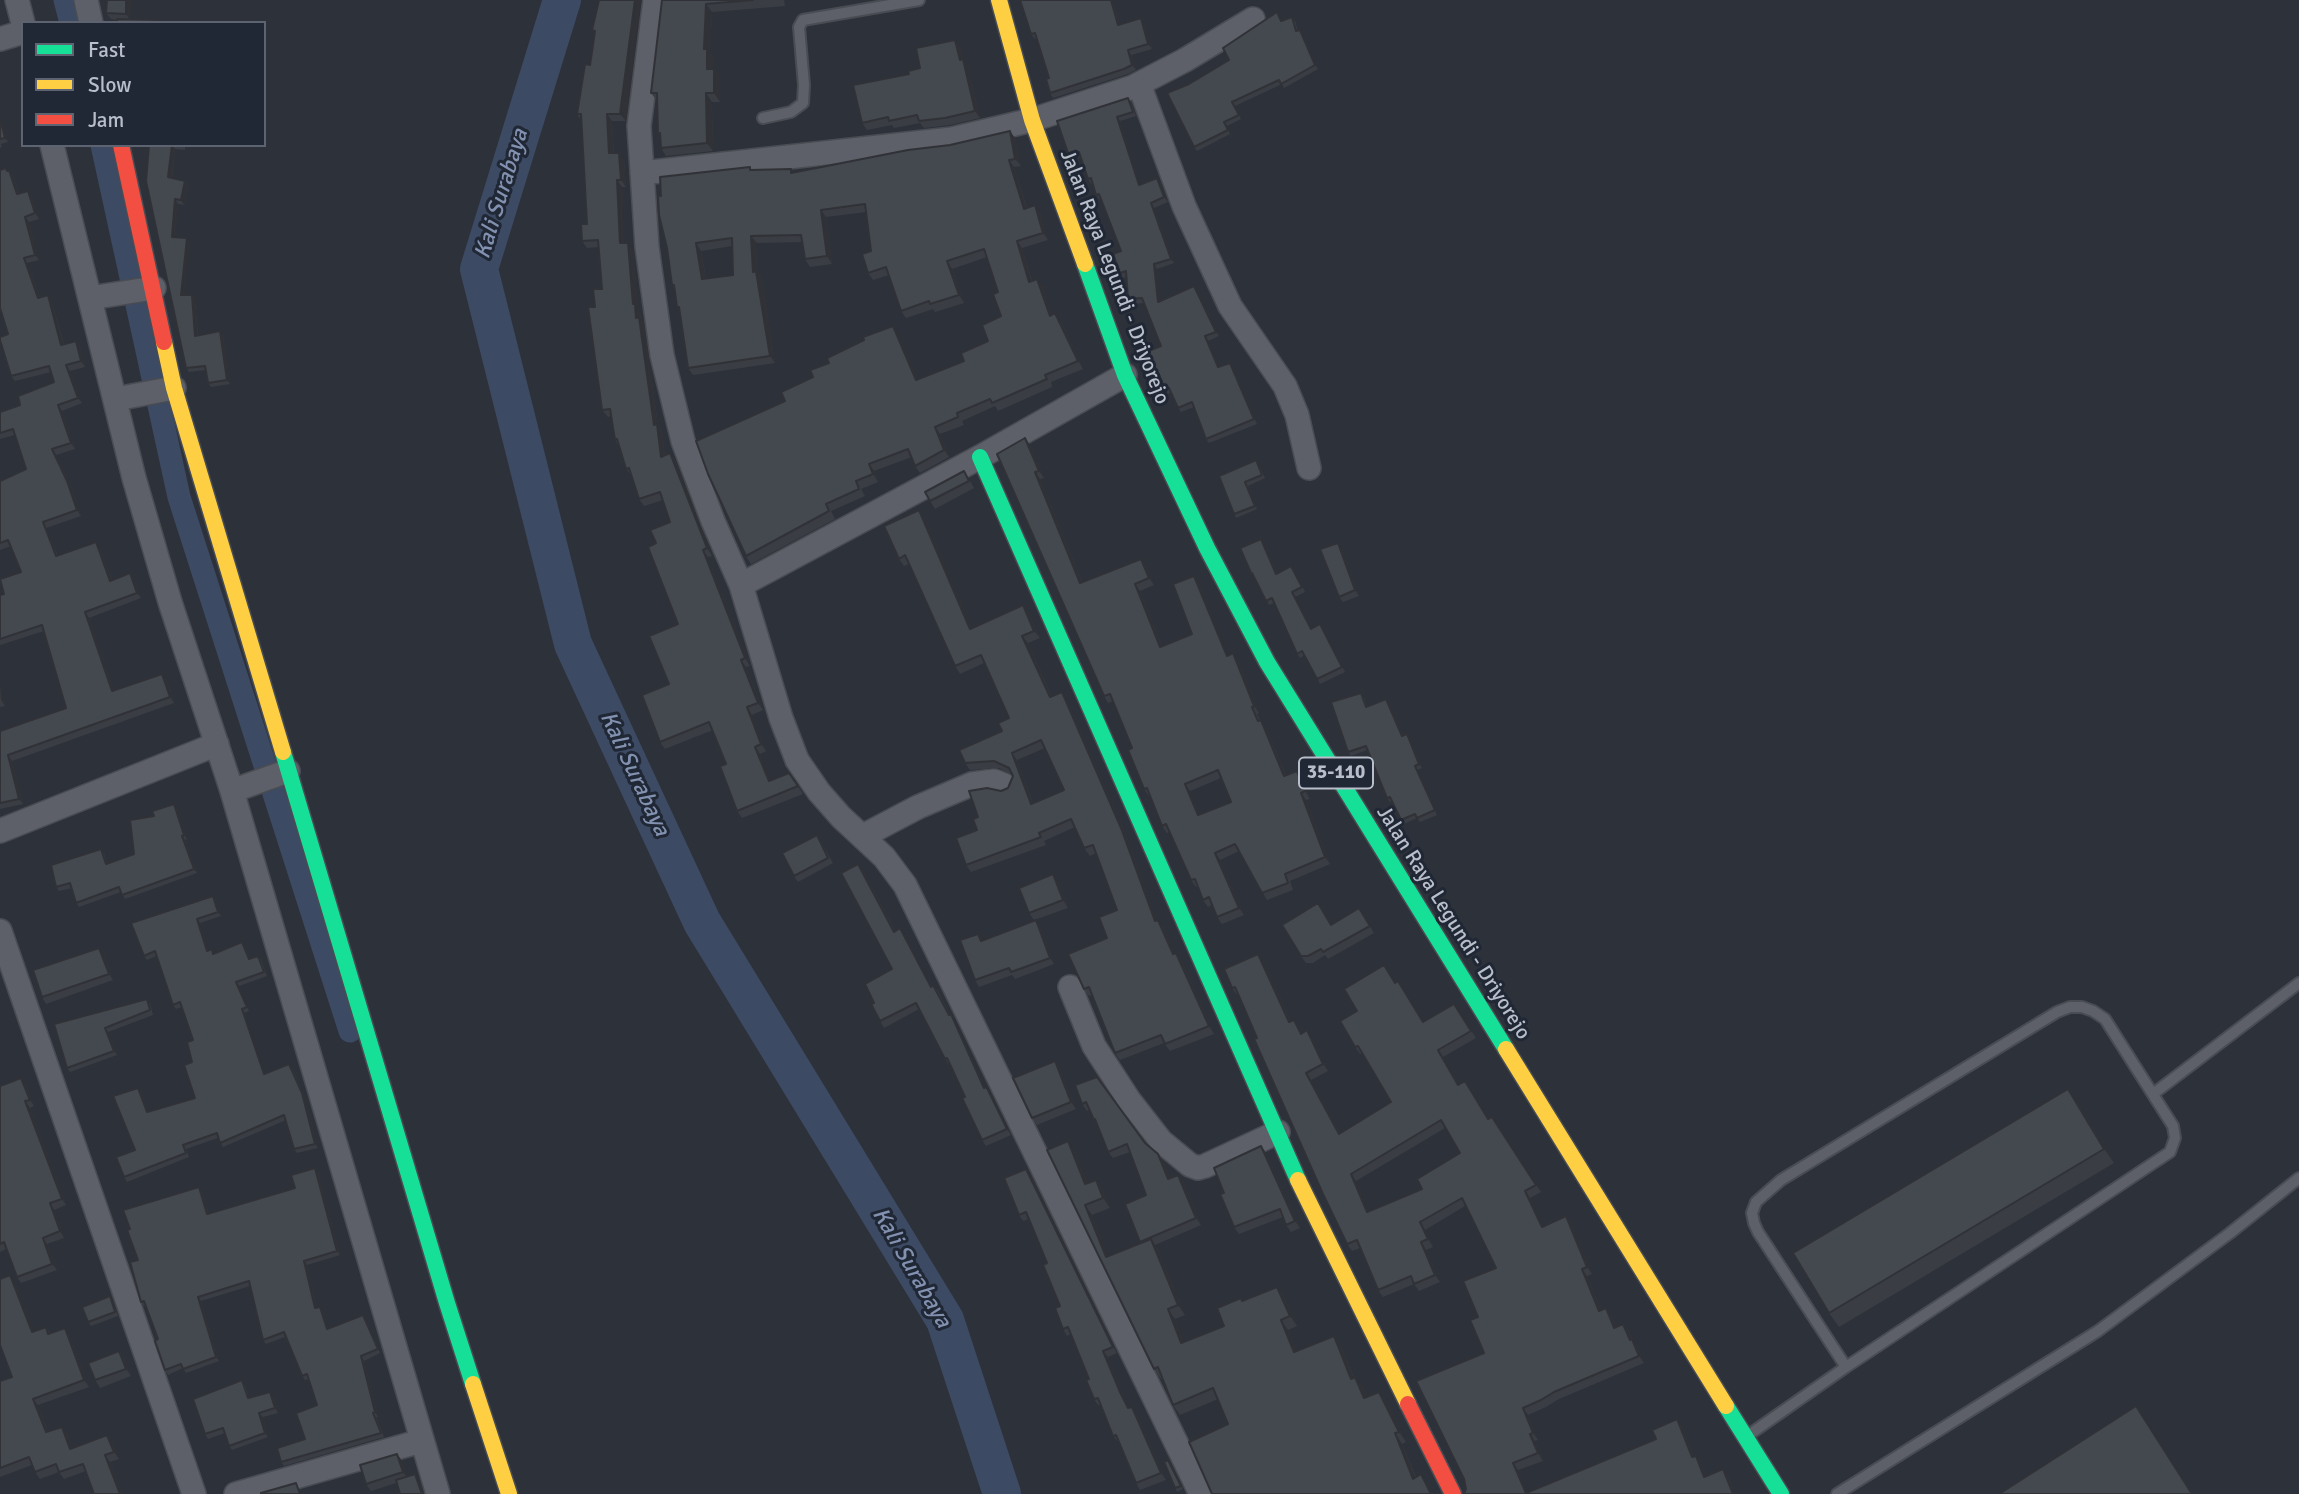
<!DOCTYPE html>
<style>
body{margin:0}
#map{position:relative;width:2299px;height:1494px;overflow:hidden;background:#2d313a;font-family:Signika,sans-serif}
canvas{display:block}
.legend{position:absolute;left:21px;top:21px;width:245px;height:126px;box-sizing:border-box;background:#202735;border:2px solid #5d6371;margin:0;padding:9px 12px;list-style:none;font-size:21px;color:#b8beca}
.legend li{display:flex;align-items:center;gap:14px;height:35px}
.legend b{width:35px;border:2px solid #5d6371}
</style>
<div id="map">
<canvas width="2299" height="1494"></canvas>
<ul class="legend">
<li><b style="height:9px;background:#16e098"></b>Fast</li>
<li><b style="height:9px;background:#ffcf43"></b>Slow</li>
<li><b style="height:9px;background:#f24e42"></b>Jam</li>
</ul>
</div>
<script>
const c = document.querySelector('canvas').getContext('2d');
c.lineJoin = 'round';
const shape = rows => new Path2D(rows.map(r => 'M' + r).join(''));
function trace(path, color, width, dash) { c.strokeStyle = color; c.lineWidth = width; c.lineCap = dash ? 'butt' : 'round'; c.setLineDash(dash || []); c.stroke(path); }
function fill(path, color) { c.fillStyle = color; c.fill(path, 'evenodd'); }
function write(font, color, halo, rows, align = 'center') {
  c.font = font + ' Signika,sans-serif'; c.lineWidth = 6; c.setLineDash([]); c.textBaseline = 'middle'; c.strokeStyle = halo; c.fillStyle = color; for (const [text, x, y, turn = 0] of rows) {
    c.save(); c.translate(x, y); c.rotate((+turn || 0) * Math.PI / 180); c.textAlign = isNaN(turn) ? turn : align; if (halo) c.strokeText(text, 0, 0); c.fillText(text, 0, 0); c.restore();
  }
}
trace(shape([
 [65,0,71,23],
 [102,145,179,497,350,1031]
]), '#3d4a63', 23);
trace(shape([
 [562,0,479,269,573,644,702,922,945,1320,1002,1494]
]), '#3d4a63', 38);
const lane = shape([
 [763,118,791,112,803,103,804,85,799,27,803,20,919,0],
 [2153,1094,2299,983],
 [1750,1434,1846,1367,2170,1152,2175,1138,2173,1126,2105,1019,2093,1011,2082,1007,2070,1007,2057,1012,1781,1180,1756,1202,1752,1213,1754,1223,1758,1232,1846,1367],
 [1837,1494,2098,1331,2230,1233,2299,1178]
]);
const street = shape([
 [17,0,23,23],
 [86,0,91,23],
 [655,0,639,126,647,247,662,355,683,441,713,521,741,585,980,457,1125,375],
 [0,39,23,32],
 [1139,84,1184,206,1230,306,1285,386,1297,415,1309,468],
 [52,145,134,478,170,602,232,791,438,1494],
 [642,173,952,139,1032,120,1133,87,1185,60,1253,19],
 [90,298,154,288],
 [116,399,174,388],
 [741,585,781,718,797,760,819,792,841,817,884,857,905,885,1201,1494],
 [232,791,288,771],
 [0,831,217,744],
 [863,836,918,807,972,784,994,781,1004,785],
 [0,931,194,1494],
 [1070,987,1094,1046,1129,1100,1161,1141,1190,1165,1198,1168,1205,1166,1278,1132],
 [236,1494,421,1441]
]);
const fast = shape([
 [1085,264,1125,375,1207,548,1267,662,1506,1049],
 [980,457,1298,1180],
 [283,752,447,1303,473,1384],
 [1726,1406,1781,1494]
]);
const slow = shape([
 [999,0,1032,120,1085,264],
 [164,342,174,388,283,752],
 [1506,1049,1726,1406],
 [1298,1180,1408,1404],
 [473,1384,509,1494]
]);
const jam = shape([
 [121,145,164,342],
 [1408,1404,1453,1494]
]);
trace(lane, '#494c53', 14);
trace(street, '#494c53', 26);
trace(fast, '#494c53', 19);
trace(slow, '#494c53', 19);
trace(jam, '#494c53', 19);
trace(lane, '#5d6068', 10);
trace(street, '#5d6068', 23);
trace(fast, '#16e098', 16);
trace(slow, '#ffcf43', 16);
trace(jam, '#f24e42', 16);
fill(shape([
 [131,0,130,19,159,20,161,23,117,23,117,20,111,19,106,13],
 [599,0,626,121,612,121,614,153,624,160,626,187,622,187,624,243,633,250,638,308,640,311,641,321,644,324,658,425,662,431,665,456,670,453,675,460,712,556,708,557,750,666,746,667,763,710,752,715,766,751,760,754,770,780,789,773,803,794,742,818,737,811,726,764,713,730,665,749,660,742,678,624,656,543,670,522,663,500,644,506,639,499,632,476,626,469,618,445,615,440,611,416,608,417,602,410,595,307,602,289,599,247,587,248,582,241,587,224,581,120,577,114,590,65,595,34,592,30],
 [662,0,784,0,785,6,712,12,710,52,713,57,713,69,714,69,720,77,720,102,712,102,713,151,666,156,661,148,660,137,658,134,657,101,651,93],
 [1020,0,1113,0,1120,25,1144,23,1152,49,1131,55,1136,70,1128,74,1053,98,1050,93,1049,78,1037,38,1035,39,1031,34],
 [1277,12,1282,21,1292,17,1295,21,1298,31,1302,34,1318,69,1284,88,1282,84,1235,106,1241,119,1227,126,1230,134,1197,151,1194,147,1189,84,1229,60],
 [960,47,963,59,968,66,980,118,950,125,924,128,920,123,894,128,892,125,867,130,862,123,920,68],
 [1131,102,1136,116,1120,121,1140,185,1160,182,1168,202,1154,208,1174,263,1157,269,1160,301,1197,290,1219,336,1208,341,1219,367,1230,363,1233,367,1257,424,1209,443,1206,439,1194,407,1181,412,1178,408,1171,392,1168,394,1160,378,1154,380,1151,376,1161,346,1144,303,1132,304,1128,299,1126,277,1123,278,1120,273,1121,251,1101,199,1100,200,1096,195,1093,183,1091,184,1088,179,1081,157,1072,160,1069,156],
 [0,122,1,122,4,126,8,142,1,144,2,147,0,148],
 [1015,138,1021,166,1014,167,1027,208,1040,213,1048,240,1022,248,1032,281,1043,286,1052,315,1061,321,1083,369,1051,382,1052,387,998,411,995,406,962,421,964,425,940,434,949,457,920,473,915,466,912,457,874,471,878,482,861,489,865,496,831,511,835,519,751,564,746,556,785,401,829,363,898,333,918,379,964,361,988,341,1001,316,998,292,987,257,952,269,964,303,935,312,933,309,906,318,901,311,889,275,873,280,868,273,871,251,866,212,826,217,832,264,810,267,805,259,803,242,757,243,758,273,762,279,775,363,693,375,688,368,680,311,677,307,675,290,672,285,661,196,750,167,752,170,793,173],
 [732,246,733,275,706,278,701,251],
 [149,145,185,145,185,150,175,149,172,178,185,181,188,185,184,205,178,204,175,237,187,238,190,243,184,295,192,295,195,299,198,336,223,335,230,384,211,387,208,383,206,370,189,372,186,368],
 [6,168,8,171,9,170,13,176,19,193,32,196,39,219,29,222,39,260,27,263,40,297,48,295,51,300,64,344,76,341,80,347,85,367,70,371,82,403,62,411,75,449,56,455,71,486,81,516,46,528,58,556,100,548,112,580,134,579,141,598,89,618,114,691,166,679,174,703,12,761,23,804,0,809,0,731,66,708,44,631,0,645,0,595,4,594,21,572,11,546,0,550,0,481,26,469,15,435,0,439,0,412,20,405,54,382,51,372,15,381,11,376,8,334],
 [1030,445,1044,478,1040,479,1082,582,1141,559,1146,566,1154,585,1140,591,1162,646,1192,634,1199,583,1228,655,1238,660,1259,713,1257,714,1260,720,1266,727,1286,775,1297,771,1302,778,1310,799,1306,800,1330,864,1290,881,1293,890,1267,900,1239,851,1220,860,1244,915,1222,924,1217,917,1212,905,1208,907,1203,900,1198,886,1196,887,1191,880,1169,832,1167,833,1162,826,1150,796,1149,796,1144,789,1132,748,1113,701,1108,703,1104,696,997,454],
 [1221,778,1231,802,1199,814,1190,791],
 [1256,460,1265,478,1248,486,1257,509,1236,518,1234,514,1219,476],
 [964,471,969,479,974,488,935,509,930,501],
 [924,517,972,628,1023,605,1028,612,1040,638,1028,643,1052,697,1067,700,1126,835,1157,921,1164,927,1175,954,1176,953,1182,961,1214,1034,1170,1051,1164,1043,1120,1060,1115,1053,1092,995,1089,996,1084,989,1107,938,1117,910,1096,853,1090,856,1084,848,1075,827,1044,841,1046,845,971,872,966,865,977,830,978,817,1001,791,1008,788,1013,776,1012,775,999,768,970,770,965,763,1002,731,1009,718,984,663,960,674,955,666,909,564,904,566,899,559],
 [1045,748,1064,790,1033,803,1017,760],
 [1261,539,1264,544,1277,573,1291,566,1294,570,1305,592,1295,597,1311,629,1320,624,1323,629,1345,672,1320,684,1305,655,1300,658,1297,654,1274,603,1269,605,1255,577,1254,578,1251,573],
 [1342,549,1359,596,1343,602,1339,597],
 [0,687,5,706,0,707],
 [1364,697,1367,707,1386,699,1389,703,1403,735,1410,738,1422,768,1417,770,1437,815,1420,822,1417,818,1404,824,1392,801,1390,802,1387,798,1367,750,1351,756,1348,752],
 [174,804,177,808,187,839,185,840,197,873,125,899,121,892,79,907,76,903,72,888,59,891,56,887,104,853,107,864,134,854,154,816],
 [817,835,833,863,798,882,794,876],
 [858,864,863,870,895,931,905,935,931,986,933,985,938,991,950,1015,951,1014,955,1021,985,1088,992,1096,1011,1135,986,1146,982,1140,950,1064,949,1065,945,1059,919,1009,884,1028,880,1021,874,1003,892,969],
 [1058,882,1068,908,1034,920,1029,913],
 [213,896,216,901,221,916,200,923,208,950,215,954,245,947,250,959,258,956,261,960,267,976,239,986,249,1011,244,1013,265,1074,292,1068,305,1097,318,1148,297,1153,294,1149,286,1120,223,1147,218,1138,186,1149,189,1157,127,1182,124,1177,135,1150,141,1092,148,1111,195,1098,192,1062,193,1040,182,1007,176,1009,173,1005,156,956,147,960,144,956],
 [1318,903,1332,925,1359,908,1374,933,1328,959,1325,955,1313,963,1306,963,1301,956],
 [1036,920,1040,927,1054,964,1015,979,1012,975,979,987,975,980,983,940],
 [99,948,104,954,113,980,46,1004,42,997],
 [1263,961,1291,1022,1294,1020,1302,1033,1312,1038,1328,1071,1311,1080,1340,1133,1391,1102,1362,1053,1360,1054,1355,1047,1357,1011,1384,965,1395,983,1398,981,1403,988,1423,1022,1454,1004,1476,1038,1443,1057,1444,1060,1458,1085,1465,1081,1489,1119,1492,1117,1541,1192,1530,1198,1543,1227,1566,1216,1571,1223,1592,1274,1587,1276,1601,1310,1611,1315,1616,1327,1629,1331,1632,1339,1637,1346,1644,1363,1559,1399,1546,1407,1528,1415,1538,1440,1535,1441,1543,1461,1518,1470,1527,1493,1656,1439,1677,1419,1682,1427,1694,1456,1696,1456,1701,1463,1706,1476,1728,1476,1735,1494,1464,1494,1466,1489,1484,1353,1478,1317,1496,1268,1465,1206,1425,1230,1433,1247,1426,1250,1440,1282,1419,1291,1414,1284,1383,1297,1378,1290,1360,1248,1352,1251,1347,1244,1238,994,1237,995,1232,988],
 [1445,1128,1460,1153,1422,1189,1368,1211,1356,1181],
 [147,999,150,1004,153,1015,108,1032,117,1055,70,1072,67,1068,54,1024],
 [1055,1061,1060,1069,1076,1109,1037,1125,1032,1118],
 [21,1078,26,1084,34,1106,30,1108,66,1205,54,1210,64,1238,47,1244,57,1270,21,1283,17,1277,6,1249,0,1252,0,1086],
 [1075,1085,1145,1143,1163,1161,1170,1178,1178,1175,1183,1181,1201,1225,1155,1245,1158,1249,1185,1315,1175,1319,1184,1342,1224,1326,1241,1298,1243,1301,1277,1287,1284,1297,1297,1326,1288,1330,1296,1351,1334,1336,1341,1346,1354,1378,1363,1387,1367,1397,1379,1392,1387,1402,1406,1442,1402,1444,1416,1477,1428,1485,1433,1494,1212,1494,1228,1424,1218,1399,1180,1415,1173,1405,1163,1379,1161,1379,1154,1369,1047,1150,1075,1151,1088,1183,1096,1180,1103,1190,1110,1208,1092,1215,1108,1256,1141,1243,1125,1204,1146,1195,1130,1152,1113,1158,1108,1152,1098,1126,1094,1120,1089,1110,1087,1111,1082,1104],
 [2078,1103,2114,1163,1839,1327,1829,1313],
 [1261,1146,1266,1153,1300,1228,1291,1232,1286,1225,1283,1217,1239,1234,1234,1227,1224,1193],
 [315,1168,318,1172,340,1255,307,1265,317,1308,320,1307,323,1311,328,1328,366,1319,380,1353,364,1361,378,1417,376,1417,384,1437,284,1466,281,1462,305,1439,317,1405,309,1379,305,1380,302,1376,285,1337,266,1344,263,1340,250,1286,201,1301,219,1361,186,1373,183,1368,168,1375,165,1370,158,1339,146,1305,144,1306,141,1302,138,1260,130,1229,199,1187,202,1191,209,1214,295,1188],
 [1031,1176,1117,1353,1108,1357,1124,1398,1129,1408,1136,1413,1166,1480,1140,1490,1136,1483,1119,1442,1118,1442,1113,1436,1100,1405,1098,1405,1094,1399,1089,1379,1071,1334,1067,1336,1063,1329,1060,1306,1047,1263,1029,1219,1023,1221,1019,1215],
 [15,1282,34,1332,46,1327,50,1333,65,1328,69,1334,89,1387,38,1405,48,1432,62,1427,67,1433,72,1448,107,1435,112,1442,119,1459,110,1462,122,1494,94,1494,86,1471,64,1479,59,1472,40,1479,35,1472,32,1465,0,1477,0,1381,12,1377],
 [112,1300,118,1316,91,1326,88,1322],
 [119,1351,124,1358,131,1376,100,1388,95,1380],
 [245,1385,249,1398,274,1397,278,1413,263,1417,268,1437,232,1450,229,1446,225,1433,208,1439,205,1434],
 [397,1454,402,1461,407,1477,415,1474,420,1482,424,1494,400,1494,396,1483,371,1491,366,1484],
 [1171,1463,1183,1489,1177,1492,1175,1488]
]), '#3a3e44');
fill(shape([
 [126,0,131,0,130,20,126,14],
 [635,0,641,0,626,121,620,114],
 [1111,0,1113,0,1121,30,1118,25],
 [706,4,712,12,710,52,713,57,713,77,707,69,704,49],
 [1141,18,1144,23,1152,49,1148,44],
 [1300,30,1302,34,1318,69,1315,65],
 [955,40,960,47,965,67,960,60],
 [1128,50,1131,55,1136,70,1132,65],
 [963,59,968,66,980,118,975,111],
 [714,69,720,77,720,102,714,93],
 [706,93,712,102,713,151,707,143],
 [607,114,612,121,614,161,609,153],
 [1117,117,1120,121,1142,190,1139,185],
 [1,122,4,126,8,142,5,138],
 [1010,131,1015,138,1021,166,1015,159],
 [172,145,175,149,171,182,168,177],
 [619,153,624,160,626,187,621,180],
 [1009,160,1014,167,1029,216,1024,209],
 [9,170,13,176,21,200,17,194],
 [1157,178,1160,182,1168,202,1164,197],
 [617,180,622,187,625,250,620,243],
 [185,181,188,185,184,205,181,200],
 [28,191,32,196,39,219,35,213],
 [175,199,178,204,175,241,172,237],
 [1151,203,1154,208,1174,263,1171,259],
 [1035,205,1040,213,1048,240,1043,233],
 [821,210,826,217,832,264,827,256],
 [25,217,29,222,39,260,35,255],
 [751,236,757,243,758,273,762,279,775,363,770,356,753,272],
 [187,238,190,243,184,300,181,295],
 [1017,241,1022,248,1034,289,1029,282],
 [628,243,633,250,638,308,640,311,641,321,644,324,658,425,662,431,666,465,661,457,654,425,633,304],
 [696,243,701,251,707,286,702,279],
 [24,258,27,263,42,303,38,298],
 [947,261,952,269,964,303,959,295],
 [1154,264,1157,269,1161,307,1158,302],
 [1037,279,1043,286,1055,323,1050,316],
 [1194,286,1197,290,1219,336,1216,332],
 [48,295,51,300,65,350,61,345],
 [192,295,195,299,198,340,195,336],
 [1055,313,1061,321,1083,369,1078,361],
 [893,326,898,333,922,387,916,380],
 [220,331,223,335,230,384,227,380],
 [1205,336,1208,341,1221,371,1218,367],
 [76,341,80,347,85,367,81,361],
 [1230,363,1233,367,1257,424,1254,419],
 [66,365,70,371,82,403,78,398],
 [58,405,62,411,75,449,71,443],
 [935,427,940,434,949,457,944,450],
 [1025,438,1030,445,1044,478,1039,471],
 [52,449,56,455,71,486,81,516,77,510],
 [670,453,675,460,712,556,707,548],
 [869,464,874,471,878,482,873,474],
 [1035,472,1040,479,1085,590,1080,583],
 [919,510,924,517,976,636,970,629],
 [43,522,46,528,60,562,56,556],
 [1261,539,1264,544,1279,578,1276,574],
 [96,542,100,548,114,586,110,581],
 [1338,543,1342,549,1359,596,1355,590],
 [703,550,708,557,750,666,745,658],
 [1141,559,1146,566,1154,585,1149,578],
 [130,573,134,579,141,598,137,593],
 [1194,576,1199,583,1232,663,1227,656],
 [1135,584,1140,591,1165,654,1160,647],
 [1023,605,1028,612,1040,638,1034,631],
 [85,612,89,618,116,697,112,691],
 [1022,636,1028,643,1055,705,1050,697],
 [1233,653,1238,660,1259,713,1254,706],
 [741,660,746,667,763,710,758,703],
 [162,674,166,679,174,703,170,697],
 [0,687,5,706,1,700],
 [1062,692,1067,700,1126,835,1160,929,1155,921],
 [1386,699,1389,703,1405,740,1402,736],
 [747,707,752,715,766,751,761,744],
 [1261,720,1266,727,1289,783,1284,776],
 [1407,734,1410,738,1422,768,1419,764],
 [755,747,760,754,774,788,769,781],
 [1012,753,1017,760,1036,812,1031,804],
 [8,755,12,761,23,804,19,799],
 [1297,771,1302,778,1310,799,1305,791],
 [1185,784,1190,791,1202,822,1198,815],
 [1301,793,1306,800,1330,864,1325,857],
 [174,804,177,808,187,839,184,835],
 [182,836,185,840,197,873,194,869],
 [1215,853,1220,860,1244,915,1239,908],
 [858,864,863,870,898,938,894,932],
 [1053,874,1058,882,1068,908,1063,900],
 [213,896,216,901,221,916,218,912],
 [197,919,200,923,210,955,207,951],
 [1036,920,1040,927,1054,964,1050,958],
 [1158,920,1164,927,1179,962,1173,954],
 [900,928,905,935,935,993,931,987],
 [99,948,104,954,113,980,109,974],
 [1176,953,1182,961,1214,1034,1209,1026],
 [1258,954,1263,961,1294,1029,1289,1022],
 [236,982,239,986,249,1011,247,1007],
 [242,1009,244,1013,267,1078,264,1074],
 [951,1014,955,1021,988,1094,984,1088],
 [105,1028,108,1032,117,1055,114,1051],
 [1307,1030,1312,1038,1328,1071,1323,1064],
 [1055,1061,1060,1069,1076,1109,1071,1102],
 [289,1064,305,1097,318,1148,315,1144],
 [1306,1073,1311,1080,1344,1141,1339,1134],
 [21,1078,26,1084,34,1106,30,1100],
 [138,1088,141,1092,150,1116,147,1112],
 [2068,1089,2078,1103,2114,1163,2104,1149],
 [988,1090,992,1096,1011,1135,1007,1129],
 [25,1101,30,1108,66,1205,62,1199],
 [1068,1141,1075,1151,1093,1194,1085,1184],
 [1261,1146,1266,1153,1300,1228,1295,1221],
 [1158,1154,1163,1161,1173,1185,1168,1179],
 [315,1168,318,1172,340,1255,337,1251],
 [1026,1169,1031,1176,1117,1353,1113,1347],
 [1351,1174,1356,1181,1372,1219,1367,1212],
 [1178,1175,1183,1181,1201,1225,1196,1218],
 [1096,1180,1103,1190,1110,1208,1103,1198],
 [199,1187,202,1191,210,1218,207,1214],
 [1525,1191,1530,1198,1547,1234,1542,1227],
 [50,1203,54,1210,64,1238,60,1231],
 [1085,1205,1092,1215,1113,1267,1106,1257],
 [1566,1216,1571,1223,1592,1274,1587,1267],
 [1420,1222,1425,1230,1433,1247,1428,1239],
 [43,1238,47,1244,57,1270,52,1264],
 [1151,1239,1158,1249,1185,1315,1178,1305],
 [1421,1242,1426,1250,1440,1282,1435,1275],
 [304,1261,307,1265,318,1313,315,1308],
 [1582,1269,1587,1276,1604,1318,1599,1311],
 [10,1275,15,1282,37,1339,32,1332],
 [1277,1287,1284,1297,1297,1326,1290,1316],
 [198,1297,201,1301,219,1361,216,1357],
 [320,1307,323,1311,330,1333,327,1329],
 [1606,1308,1611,1315,1619,1335,1614,1328],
 [1168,1309,1175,1319,1189,1353,1181,1343],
 [363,1315,366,1319,380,1353,378,1349],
 [1281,1320,1288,1330,1301,1362,1294,1352],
 [1623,1324,1629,1331,1635,1347,1630,1340],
 [65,1328,69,1334,89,1387,84,1380],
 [1334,1336,1341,1346,1358,1389,1351,1379],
 [1632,1339,1637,1346,1644,1363,1639,1356],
 [119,1351,124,1358,131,1376,126,1369],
 [1103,1351,1108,1357,1124,1398,1132,1414,1120,1392],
 [361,1356,364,1361,378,1417,375,1412],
 [1355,1377,1363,1387,1371,1408,1364,1398],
 [270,1392,274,1397,278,1413,275,1408],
 [1379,1392,1387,1402,1406,1442,1399,1432],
 [33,1399,38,1405,50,1439,46,1432],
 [2136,1406,2146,1420,2193,1494,2192,1494],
 [1132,1407,1136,1413,1166,1480,1161,1473],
 [1523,1408,1528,1415,1538,1440,1533,1433],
 [259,1413,263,1417,268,1437,265,1433],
 [1677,1419,1682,1427,1697,1464,1692,1457],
 [62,1427,67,1433,75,1456,70,1449],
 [1395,1433,1402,1444,1420,1489,1413,1479],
 [1530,1434,1535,1441,1543,1461,1538,1453],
 [107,1435,112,1442,119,1459,114,1452],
 [397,1454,402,1461,408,1479,403,1472],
 [105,1455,110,1462,122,1494,120,1494],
 [1696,1456,1701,1463,1709,1484,1704,1477],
 [1513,1463,1518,1470,1528,1494,1526,1494],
 [1723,1469,1728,1476,1735,1494,1733,1494],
 [415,1474,420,1482,424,1494,422,1494],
 [1421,1474,1428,1485,1433,1494,1431,1494]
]), '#303237');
const building = shape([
 [107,0,126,0,126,14,106,13,107,0],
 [599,0,635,0,620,114,607,114,609,153,619,153,621,180,617,180,620,243,628,243,633,304,635,304,636,318,639,317,654,425,657,424,661,457,670,453,707,548,703,550,745,658,741,660,758,703,747,707,761,744,755,747,769,781,789,773,798,786,737,811,720,766,726,764,709,722,660,742,642,695,669,684,649,636,678,624,648,547,656,543,650,530,670,522,660,492,639,499,629,468,626,469,617,439,615,440,610,409,602,410,588,307,595,307,593,289,602,289,598,240,582,241,581,224,587,224,581,114,577,114,585,64,590,65,595,31,592,30,599,0],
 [662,0,753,0,706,4,704,49,707,49,707,69,714,69,714,93,706,93,707,143,661,148,660,133,658,134,657,93,651,93,662,0],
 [1020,0,1111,0,1118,25,1141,18,1148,44,1128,50,1132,65,1124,69,1050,93,1046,79,1049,78,1035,33,1031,34,1020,0],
 [1277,12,1281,21,1292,17,1296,31,1300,30,1315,65,1281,84,1279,80,1232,102,1239,115,1224,122,1228,130,1194,147,1167,93,1189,84,1229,60,1223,48,1277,12],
 [117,19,159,20,159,23,117,23,117,19],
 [955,40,960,60,963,59,975,111,945,118,919,121,917,115,889,121,888,117,862,123,853,85,909,74,908,71,920,68,916,48,955,40],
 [1128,98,1133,112,1117,117,1139,185,1157,178,1164,197,1151,203,1171,259,1154,264,1158,302,1194,286,1216,332,1205,336,1218,367,1230,363,1254,419,1206,439,1192,402,1178,408,1169,388,1165,389,1158,373,1151,376,1141,354,1161,346,1142,298,1128,299,1126,271,1120,273,1113,254,1121,251,1099,194,1096,195,1091,178,1088,179,1079,152,1069,156,1057,121,1128,98],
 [0,122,1,122,5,138,0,139,0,122],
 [1010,131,1015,159,1009,160,1024,209,1035,205,1043,233,1017,241,1029,282,1037,279,1050,316,1055,313,1078,361,1045,375,1047,379,992,403,990,399,957,413,958,417,935,427,944,450,915,466,908,449,869,464,873,474,856,481,859,489,826,504,829,511,746,556,708,474,696,441,785,401,781,392,813,377,810,370,829,363,827,358,864,340,863,337,893,326,916,380,964,361,961,353,988,341,982,325,1001,316,993,294,998,292,984,249,947,261,959,295,930,304,929,301,901,311,886,267,868,273,862,254,871,251,865,204,821,210,827,256,805,259,801,235,751,236,753,272,756,271,770,356,688,368,679,307,677,307,674,285,672,285,667,248,659,215,658,196,661,196,660,177,750,167,750,170,791,169,791,173,908,150,950,145,1010,131],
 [732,238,733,275,702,279,696,243,732,238],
 [149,145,172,145,168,177,185,181,181,200,175,199,172,237,187,238,181,295,192,295,195,336,220,331,227,380,208,383,205,366,186,368,146,181,149,145],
 [6,168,7,171,9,170,17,194,28,191,35,213,25,217,35,255,24,258,38,298,48,295,61,345,76,341,81,361,66,365,78,398,58,405,71,443,52,449,67,481,77,510,43,522,56,556,96,542,110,581,130,573,137,593,85,612,112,691,162,674,170,697,8,755,19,799,0,803,0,731,66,708,42,625,0,639,0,595,4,594,0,579,21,572,8,540,0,543,0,481,26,469,13,429,0,433,0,412,20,405,18,396,54,382,49,366,11,376,0,340,0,337,8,334,0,308,0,170,6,168],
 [1025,438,1039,471,1035,472,1080,583,1141,559,1149,578,1135,584,1160,647,1192,634,1173,584,1194,576,1227,656,1233,653,1254,706,1252,707,1258,721,1261,720,1284,776,1297,771,1305,791,1301,793,1325,857,1285,874,1288,883,1262,893,1235,844,1215,853,1239,908,1217,917,1209,897,1203,900,1195,879,1191,880,1166,824,1162,826,1147,788,1144,789,1128,750,1132,748,1110,694,1104,696,997,454,1025,438],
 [1218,770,1231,802,1198,815,1185,784,1218,770],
 [1256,460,1262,475,1245,482,1255,506,1234,514,1219,476,1256,460],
 [964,471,969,481,930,501,925,492,964,471],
 [919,510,970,629,1023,605,1034,631,1022,636,1050,697,1062,692,1121,828,1155,921,1158,920,1173,954,1176,953,1209,1026,1165,1044,1161,1035,1115,1053,1089,987,1084,989,1068,954,1107,938,1099,917,1117,910,1093,845,1084,848,1071,819,1039,833,1041,837,966,865,956,838,977,830,973,819,978,817,969,791,987,788,1001,791,1008,788,1013,776,1009,768,994,761,965,763,959,750,1002,731,998,723,1009,718,981,655,955,666,905,555,899,559,884,526,919,510],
 [1041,740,1064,790,1031,804,1012,753,1041,740],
 [1261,539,1276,574,1291,566,1302,587,1292,592,1311,629,1320,624,1342,667,1317,679,1302,651,1297,654,1272,598,1266,601,1252,573,1251,573,1240,548,1261,539],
 [1338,543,1355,590,1339,597,1320,549,1338,543],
 [1361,693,1366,707,1386,699,1402,736,1407,734,1419,764,1415,766,1435,810,1417,818,1415,814,1401,820,1390,797,1387,798,1366,746,1348,752,1331,702,1361,693],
 [174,804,184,835,182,836,194,869,122,895,119,887,76,903,70,883,56,887,51,865,101,849,106,864,134,854,130,820,154,816,152,811,174,804],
 [817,835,828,858,794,876,782,853,817,835],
 [858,864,894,932,900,928,931,987,933,985,949,1015,951,1014,984,1088,986,1087,988,1090,1007,1129,982,1140,962,1098,965,1097,947,1058,945,1059,916,1003,880,1021,871,1004,874,1003,865,984,892,969,841,873,858,864],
 [1053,874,1063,900,1029,913,1019,888,1053,874],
 [213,896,218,912,197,919,207,951,212,949,213,954,242,942,249,959,258,956,264,972,236,982,247,1007,242,1009,264,1074,289,1064,302,1093,315,1144,294,1149,284,1115,220,1143,217,1133,183,1145,186,1153,124,1177,116,1157,135,1150,113,1096,138,1088,147,1112,195,1098,184,1065,192,1062,187,1042,193,1040,180,1002,173,1005,155,951,144,956,131,923,213,896],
 [1318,903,1331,925,1359,908,1370,926,1323,952,1321,949,1308,956,1301,956,1282,925,1318,903],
 [1036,920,1050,958,1011,972,1009,968,975,980,960,940,978,934,981,941,1036,920],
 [99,948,109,974,42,997,33,970,99,948],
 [1258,954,1289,1022,1294,1020,1301,1034,1307,1030,1323,1064,1306,1073,1339,1134,1391,1102,1358,1046,1355,1047,1340,1021,1357,1011,1344,989,1384,965,1395,983,1398,981,1423,1022,1454,1004,1471,1031,1438,1050,1439,1052,1458,1085,1465,1081,1488,1119,1492,1117,1536,1185,1525,1191,1542,1227,1566,1216,1587,1267,1582,1269,1599,1311,1606,1308,1614,1328,1623,1324,1630,1340,1632,1339,1639,1356,1554,1392,1541,1400,1523,1408,1533,1433,1530,1434,1538,1453,1513,1463,1526,1493,1656,1439,1652,1430,1677,1419,1692,1457,1696,1456,1704,1477,1723,1469,1733,1494,1464,1494,1466,1489,1464,1479,1416,1381,1484,1353,1470,1320,1478,1317,1463,1281,1496,1268,1462,1198,1420,1222,1428,1239,1421,1242,1435,1275,1414,1284,1411,1276,1378,1290,1357,1240,1347,1244,1323,1194,1254,1039,1257,1038,1235,987,1232,988,1224,969,1258,954],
 [1441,1120,1460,1153,1417,1179,1422,1189,1367,1212,1351,1174,1441,1120],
 [147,999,150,1010,105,1028,114,1051,67,1068,54,1024,147,999],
 [1055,1061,1071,1102,1032,1118,1013,1078,1055,1061],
 [1097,1077,1145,1143,1158,1154,1168,1179,1178,1175,1196,1218,1140,1242,1125,1204,1146,1195,1127,1144,1108,1152,1095,1119,1094,1120,1086,1102,1082,1104,1075,1085,1097,1077],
 [21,1078,30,1100,25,1101,62,1199,50,1203,60,1231,43,1238,52,1264,17,1277,4,1242,0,1244,0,1086,21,1078],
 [2068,1089,2104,1149,1829,1313,1793,1253,2068,1089],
 [1068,1141,1085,1184,1096,1180,1103,1198,1085,1205,1106,1257,1151,1239,1178,1305,1168,1309,1181,1343,1224,1326,1217,1308,1241,1298,1242,1301,1277,1287,1290,1316,1281,1320,1294,1352,1334,1336,1351,1379,1355,1377,1364,1398,1379,1392,1399,1432,1395,1433,1413,1479,1421,1474,1431,1494,1212,1494,1189,1442,1228,1424,1213,1388,1173,1405,1158,1367,1154,1369,1047,1150,1068,1141],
 [1261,1146,1295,1221,1286,1225,1280,1209,1234,1227,1220,1194,1224,1193,1214,1168,1261,1146],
 [315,1168,337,1251,304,1261,315,1308,320,1307,327,1329,363,1315,378,1349,361,1356,375,1412,373,1413,381,1433,281,1462,277,1448,305,1439,296,1413,317,1405,307,1374,302,1376,284,1332,263,1340,249,1281,198,1297,216,1357,183,1369,181,1364,165,1370,155,1341,158,1339,144,1301,141,1302,130,1262,138,1260,127,1230,130,1229,123,1210,199,1187,207,1214,295,1188,291,1175,315,1168],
 [1026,1169,1113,1347,1103,1351,1120,1392,1128,1408,1132,1407,1161,1473,1136,1483,1116,1435,1113,1436,1098,1398,1094,1399,1086,1380,1089,1379,1068,1327,1063,1329,1055,1308,1060,1306,1043,1265,1047,1263,1026,1212,1019,1215,1004,1178,1026,1169],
 [10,1275,32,1332,46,1327,48,1334,65,1328,84,1380,33,1399,46,1432,62,1427,70,1449,107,1435,114,1452,105,1455,120,1494,94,1494,83,1464,59,1472,56,1464,35,1472,29,1457,0,1468,0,1381,12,1377,0,1345,0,1279,10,1275],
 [110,1296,115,1312,88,1322,82,1307,110,1296],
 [119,1351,126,1369,95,1380,88,1363,119,1351],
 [242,1380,248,1398,270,1392,275,1408,259,1413,265,1433,229,1446,223,1428,205,1434,193,1399,242,1380],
 [2136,1406,2192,1494,1999,1494,2136,1406],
 [397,1454,403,1472,366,1484,360,1465,397,1454],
 [1168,1460,1181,1486,1175,1488,1164,1462,1168,1460],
 [415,1474,422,1494,400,1494,396,1480,415,1474],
 [296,1483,300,1494,261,1494,261,1493,296,1483]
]);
fill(building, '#44484f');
trace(building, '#303237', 2);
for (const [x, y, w] of [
 [1336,773,74]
]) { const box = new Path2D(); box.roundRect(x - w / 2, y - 15.5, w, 31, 5); c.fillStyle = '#202735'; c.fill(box); trace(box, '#b8beca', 2); }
write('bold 19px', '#b8beca', null, [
 ["35-110",1336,773]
]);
write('21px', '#b8beca', '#202735', [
 ["Jalan Raya Legundi - Driyorejo",1114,277,69],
 ["Jalan Raya Legundi - Driyorejo",1453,923,58]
]);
write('italic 23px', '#8291af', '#202735', [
 ["Kali Surabaya",502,194,-73],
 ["Kali Surabaya",634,774,65],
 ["Kali Surabaya",911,1268,60]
]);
</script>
